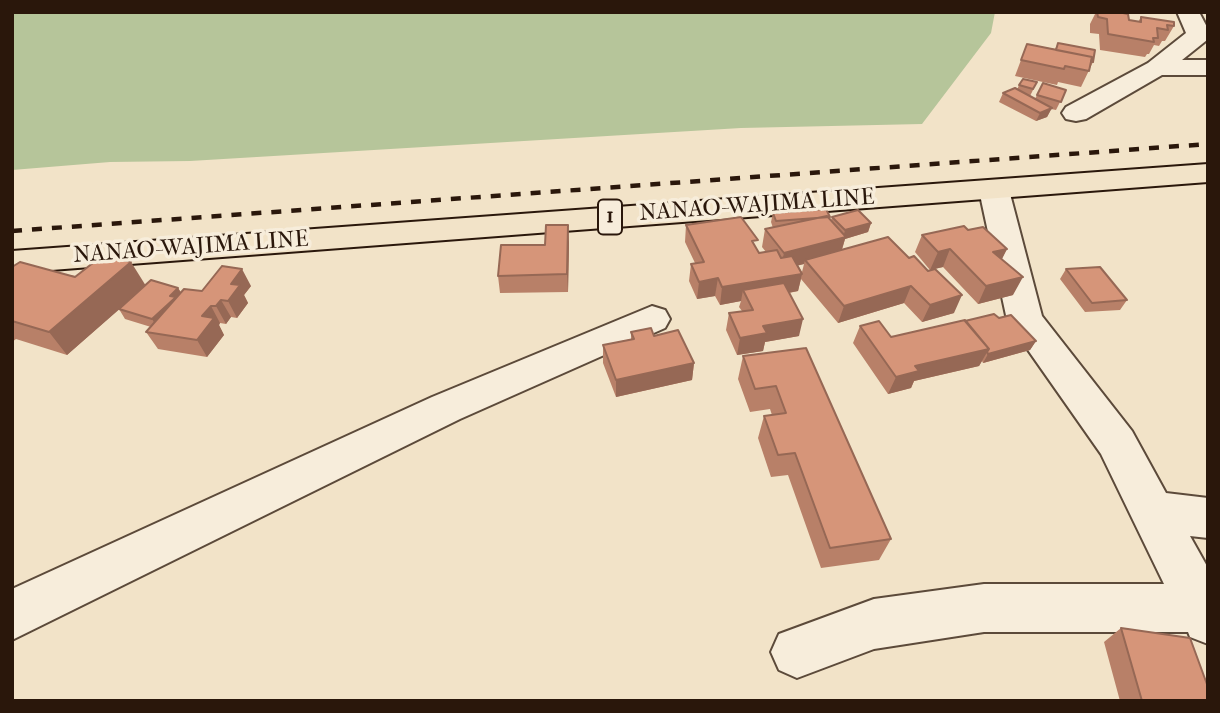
<!DOCTYPE html>
<style>
body{margin:0}
#map{position:relative;width:1220px;height:713px;overflow:hidden;background:#f2e3c8;font-family:"IM FELL French Canon",serif}
canvas{display:block}
.frame{position:absolute;inset:0;border:14px solid #2a170b;pointer-events:none}
</style>
<div id="map">
<canvas width="1220" height="713"></canvas>
<div class="frame"></div>
</div>
<script>
const c = document.querySelector('canvas').getContext('2d');
c.lineJoin = 'round';
function fill(path, color) { c.fillStyle = color; c.fill(path, 'evenodd'); }
const shape = rows => new Path2D(rows.map(r => 'M' + r).join(''));
function trace(path, color, width, dash) { c.strokeStyle = color; c.lineWidth = width; c.lineCap = dash ? 'butt' : 'round'; c.setLineDash(dash || []); c.stroke(path); }
function write(font, color, halo, rows, align = 'center') {
  c.font = font + ' "IM FELL French Canon",serif'; c.lineWidth = 7; c.setLineDash([]); c.textBaseline = 'middle'; c.strokeStyle = halo; c.fillStyle = color; for (const [text, x, y, turn = 0] of rows) {
    c.save(); c.translate(x, y); c.rotate((+turn || 0) * Math.PI / 180); c.textAlign = isNaN(turn) ? turn : align; if (halo) c.strokeText(text, 0, 0); c.fillText(text, 0, 0); c.restore();
  }
}
fill(shape([
 [12,12,995,12,991,33,922,124,741,128,190,161,110,162,12,170]
]), '#b6c59a');
const street = shape([
 [1177,12,1199,12,1208,29,1207,40,1182,60,1208,60,1208,75,1162,75,1086,119,1076,121,1066,119,1062,113,1066,107,1148,63,1186,33,1177,12],
 [994,181,1005,183,1009,190,1042,316,1132,431,1166,493,1208,498,1208,538,1190,536,1208,568,1208,644,1190,637,1188,632,984,632,874,649,797,678,779,670,771,652,779,634,874,599,984,584,1164,584,1101,454,1007,320,979,190,983,183,994,181],
 [652,306,665,310,670,319,665,328,460,419,12,640,12,589,432,397,652,306]
]);
const primary = shape([
 [1208,164,1208,182,12,273,12,251,1208,164]
]);
trace(street, '#5c4a3a', 4);
trace(primary, '#2a170b', 4);
fill(street, '#f7eddb');
fill(primary, '#f2e3c8');
trace(shape([
 [12,231,1208,144]
]), '#2a170b', 4.5, [10, 10]);
fill(shape([
 [1096,12,1118,12,1129,20,1138,22,1141,17,1174,26,1165,41,1162,41,1159,46,1154,45,1149,54,1147,54,1145,57,1100,50,1099,34,1090,33,1090,24],
 [1058,43,1093,62,1081,87,1058,82,1057,85,1015,76,1027,44,1055,49],
 [1037,82,1030,96,1035,99,1043,83,1066,90,1056,110,1051,109,1047,117,1036,121,999,102,1003,93,1017,90,1019,85],
 [773,213,830,217,829,219,831,221,832,217,871,223,868,232,845,239,842,250,888,237,954,313,922,322,904,303,838,323,801,279,798,291,789,293,799,336,765,342,763,351,737,355,726,330,729,313,742,311,739,307,741,301,720,305,715,296,697,299,689,281,691,264,695,263,685,242,686,225,756,248,759,253,766,252,762,247,765,229,773,228,771,222],
 [804,264,802,272,798,265],
 [968,230,1007,249,1001,260,1013,295,978,304,943,267,930,270,915,252,922,235],
 [569,242,568,292,500,293,498,276,545,245],
 [12,267,146,286,178,288,181,292,251,286,244,295,248,303,237,318,231,317,226,324,220,323,219,325,224,335,207,357,158,349,146,332,151,327,125,319,119,309,67,355,16,339,12,342],
 [1066,269,1127,300,1120,310,1085,312,1060,279],
 [999,318,1036,341,1030,350,983,363,982,361,979,366,914,381,911,388,888,394,853,343,860,326,891,337,965,321],
 [631,332,654,336,694,363,692,380,616,397,603,363,603,345,631,339],
 [806,348,891,539,879,560,821,568,788,475,771,477,758,438,764,416,772,415,770,409,750,412,738,379,743,356],
 [1121,628,1208,701,1120,701,1104,642]
]), '#b88068');
fill(shape([
 [1052,108,1047,117,1036,121,1040,113],
 [871,223,868,232,845,239,840,255,805,260,804,264,780,270,784,253,843,238,845,230],
 [568,225,569,242,568,292,567,274],
 [950,249,943,267,930,270,938,252],
 [1007,249,998,267,993,252],
 [131,262,146,286,67,355,49,332],
 [242,269,251,286,244,295,248,303,237,318,228,301,231,284],
 [802,274,798,291,748,300,743,290,741,301,720,305,722,287],
 [1023,277,1013,295,978,304,986,286],
 [718,278,715,296,697,299,699,282],
 [911,286,904,303,838,323,844,306],
 [178,288,183,297,158,329,152,319,170,296],
 [962,295,954,313,922,322,930,305],
 [221,300,231,317,226,324,216,306],
 [211,306,220,323,219,325,224,335,207,357,197,340,202,316],
 [803,319,799,336,765,342,763,351,737,355,740,338,763,326],
 [1036,341,1030,350,983,363,988,354],
 [989,349,979,366,914,381,911,388,888,394,896,377,915,366],
 [694,363,692,380,616,397,616,380]
]), '#966855');
const building = shape([
 [1097,12,1118,12,1128,14,1129,20,1141,22,1141,17,1174,22,1174,26,1167,25,1168,30,1157,28,1158,38,1153,38,1154,42,1108,34,1107,19,1098,17,1097,12],
 [1058,43,1095,50,1093,62,1091,61,1092,57,1056,50,1058,43],
 [1027,44,1092,57,1089,71,1065,66,1064,69,1021,60,1027,44],
 [1023,79,1037,82,1033,89,1019,85,1023,79],
 [1043,83,1066,90,1061,102,1037,95,1043,83],
 [1015,88,1052,108,1040,113,1003,93,1015,88],
 [826,209,830,217,776,221,773,213,826,209],
 [858,210,871,223,845,230,832,217,858,210],
 [827,216,846,237,784,253,765,229,827,216],
 [741,217,758,240,752,241,759,253,777,250,781,258,792,256,802,274,722,287,718,278,699,282,691,264,704,262,686,225,741,217],
 [546,225,568,225,567,274,498,276,501,245,545,245,546,225],
 [964,226,968,230,983,227,1007,249,993,252,1023,277,986,286,950,249,938,252,922,235,964,226],
 [888,237,909,258,914,256,928,271,935,269,962,295,930,305,911,286,844,306,805,260,888,237],
 [103,255,131,262,49,332,12,321,12,267,20,262,75,277,103,255],
 [222,266,242,269,231,284,240,285,228,301,221,300,216,306,211,306,202,316,214,318,197,340,146,332,184,289,202,291,222,266],
 [1100,267,1127,300,1092,303,1066,269,1100,267],
 [151,280,178,288,170,296,176,297,152,319,119,309,151,280],
 [784,283,803,319,763,326,767,333,740,338,729,313,753,310,743,290,784,283],
 [994,314,999,318,1011,315,1036,341,988,354,987,352,989,349,965,321,994,314],
 [965,320,989,349,915,366,919,371,896,377,860,326,879,321,891,337,965,320],
 [651,328,654,336,678,330,694,363,616,380,603,345,634,339,631,332,651,328],
 [806,348,891,539,830,548,795,453,778,455,764,416,786,413,776,386,755,389,743,356,806,348],
 [1121,628,1190,638,1208,687,1208,701,1142,701,1121,628]
]);
fill(building, '#d69579');
trace(building, '#966855', 2);
for (const [x, y, w] of [
 [610,217,24]
]) { const box = new Path2D(); box.roundRect(x - w / 2, y - 17.5, w, 35, 5); c.fillStyle = '#f7eddb'; c.fill(box); trace(box, '#2a170b', 2); }
write('bold 21px', '#2a170b', null, [
 ["1",610,217]
]);
write('23px', '#2a170b', '#f7eddb', [
 ["NANAO-WAJIMA LINE",757,206,-4],
 ["NANAO-WAJIMA LINE",191,248,-4]
]);
</script>
